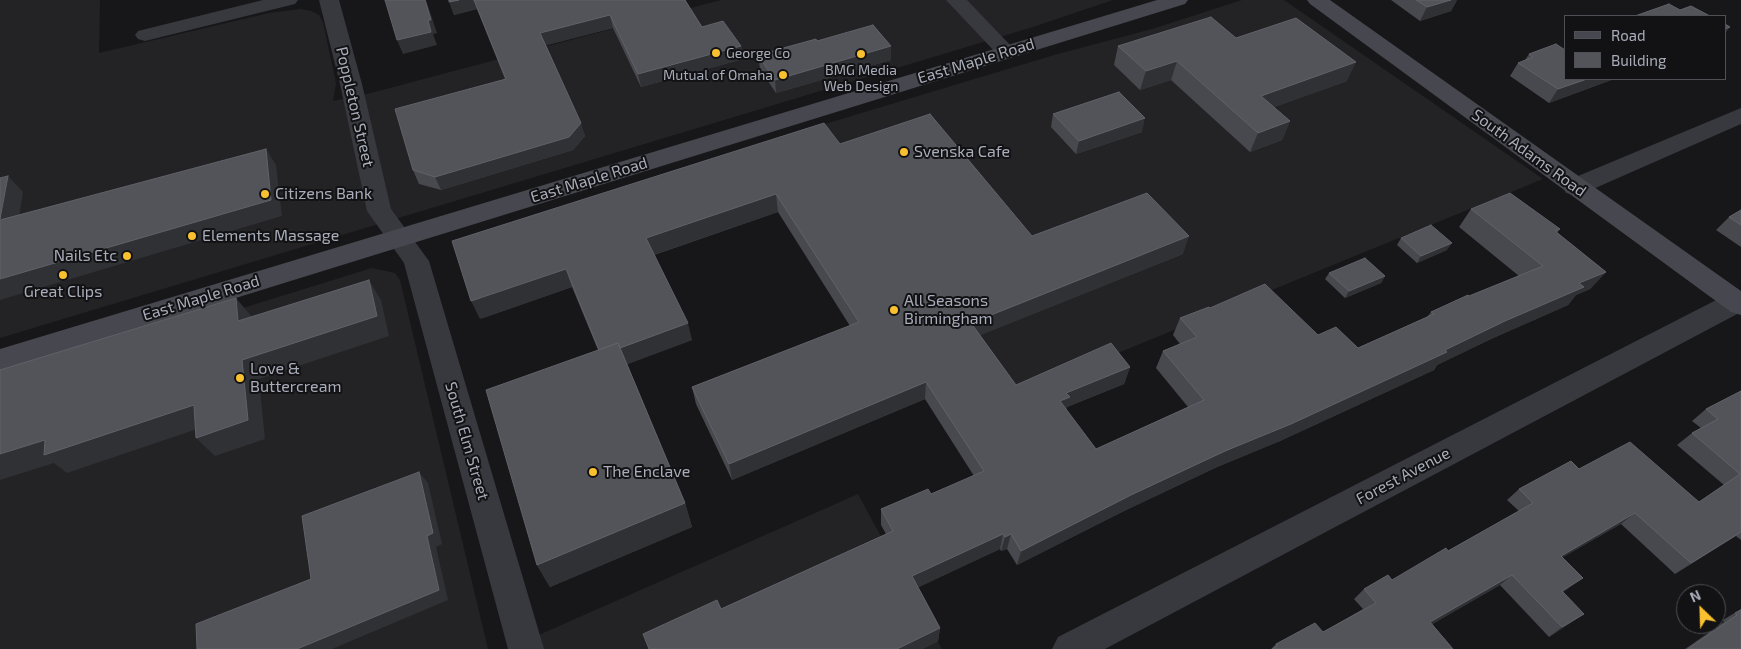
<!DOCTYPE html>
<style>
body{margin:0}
#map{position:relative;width:1741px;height:649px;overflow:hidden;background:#171719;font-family:"Exo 2",sans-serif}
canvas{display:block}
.legend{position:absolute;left:1564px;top:15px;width:162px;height:65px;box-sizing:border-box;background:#121214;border:1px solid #4e5056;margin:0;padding:6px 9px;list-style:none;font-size:15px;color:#a9adba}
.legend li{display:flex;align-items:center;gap:10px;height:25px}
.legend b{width:25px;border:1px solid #4e5056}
.north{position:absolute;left:1676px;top:584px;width:50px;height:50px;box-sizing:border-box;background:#121214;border:1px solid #4e5056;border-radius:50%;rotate:336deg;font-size:14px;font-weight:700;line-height:20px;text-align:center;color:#a9adba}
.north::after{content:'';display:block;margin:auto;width:18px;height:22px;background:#f9c12f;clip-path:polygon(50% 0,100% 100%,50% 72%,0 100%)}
</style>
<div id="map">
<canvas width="1741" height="649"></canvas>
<ul class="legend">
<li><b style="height:6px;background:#46474f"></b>Road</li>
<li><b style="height:14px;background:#53545a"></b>Building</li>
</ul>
<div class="north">N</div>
</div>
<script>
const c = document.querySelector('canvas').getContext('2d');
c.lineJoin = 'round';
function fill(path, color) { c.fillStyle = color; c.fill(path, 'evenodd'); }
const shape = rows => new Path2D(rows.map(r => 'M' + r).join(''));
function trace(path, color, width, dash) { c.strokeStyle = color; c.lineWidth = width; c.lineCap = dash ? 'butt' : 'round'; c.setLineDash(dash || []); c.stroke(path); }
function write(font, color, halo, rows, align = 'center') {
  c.font = font + ' "Exo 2",sans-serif'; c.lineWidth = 4; c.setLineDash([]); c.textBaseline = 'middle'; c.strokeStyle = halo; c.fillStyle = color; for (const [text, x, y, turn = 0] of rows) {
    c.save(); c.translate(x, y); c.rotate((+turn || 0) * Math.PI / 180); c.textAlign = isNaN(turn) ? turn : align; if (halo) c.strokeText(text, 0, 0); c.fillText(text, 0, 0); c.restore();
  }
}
fill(shape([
 [0,0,100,0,99,53,269,13,301,9,311,11,319,15,323,22,336,83,333,101,371,93,721,0,1113,0,1033,27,0,338],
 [1242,0,1284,0,1543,179,1013,396,825,124,1054,55,1152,29],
 [372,268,395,273,400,280,488,649,0,649,0,383],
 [858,494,942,649,507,649]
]), '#232326');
fill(shape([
 [263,0,298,0,295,4,145,41,138,39,135,35,138,31,263,0],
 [319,0,339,0,362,84,391,209,429,261,544,649,508,649,404,263,367,211,340,84,319,0],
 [946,0,967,0,1012,47,1016,51,1012,55,1005,57,998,55,946,0],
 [1741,108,1741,124,1584,193,1575,195,1566,193,1563,187,1566,181,1741,108],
 [1736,292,1741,293,1741,312,1105,649,1052,649,1058,637,1726,295,1736,292]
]), '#38393f');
fill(shape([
 [1157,0,1188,0,1185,4,0,371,0,349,1157,0],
 [1307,0,1330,0,1741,291,1741,315,1731,312,1310,4,1307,0]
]), '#46474f');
fill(shape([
 [449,0,685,0,702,27,741,46,743,59,641,87,613,28,546,45,585,136,573,150,441,190,419,184,413,170,505,79,477,9,454,15],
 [1391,0,1457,0,1451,11,1420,21],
 [1236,38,1347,81,1274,107,1290,121,1282,140,1250,152,1171,80,1140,90,1114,65,1118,46],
 [1529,54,1614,79,1549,103,1510,76,1518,63,1525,60],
 [758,55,891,60,776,93,760,69],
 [1053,114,1142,132,1076,154,1051,127],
 [840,144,1032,236,1183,254,980,335,1016,385,1130,367,1124,384,1067,407,1066,410,1096,449,1188,407,1156,368,1163,351,1180,344,1173,335,1180,318,1210,308,1318,335,1358,348,1427,317,1431,312,1519,276,1459,227,1471,209,1560,229,1557,233,1606,272,1590,289,1576,295,1568,305,1491,339,1437,365,1434,370,1280,441,1217,467,1124,511,1017,565,1007,549,1001,551,1000,549,918,587,940,628,938,641,922,649,649,649,721,609,886,534,881,525,881,509,931,494,974,476,925,399,732,480,696,404,692,387,850,326,778,212,654,255,692,340,627,364,685,503,692,527,550,587,537,565,598,350,572,287,480,319],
 [1741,210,1741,247,1716,230,1729,217],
 [1401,238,1447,250,1417,263,1397,245],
 [1329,273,1385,276,1381,283,1345,298,1325,279],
 [1741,391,1741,540,1736,536,1675,574,1621,524,1562,557,1569,588,1563,592,1584,614,1549,637,1500,585,1432,624,1453,649,1271,649,1276,644,1323,632,1363,609,1354,599,1364,589,1392,580,1448,551,1519,511,1507,500,1519,489,1579,469,1699,502,1724,485,1677,445,1692,433,1701,428,1692,421,1706,409],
 [1741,609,1741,649,1685,649,1724,622,1723,620]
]), '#48494e');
fill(shape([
 [425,0,426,0,437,33,433,34,437,45,403,54,397,40,428,20],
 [459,0,474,0,477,9,454,15,449,2],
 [1451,0,1457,0,1451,11,1420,21,1427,7],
 [610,15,613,28,544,46,540,33],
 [1730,27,1725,34,1725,29],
 [741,46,743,59,641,87,638,74],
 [891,46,891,60,776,93,775,80],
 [1177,61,1171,80,1140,90,1146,71],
 [1356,62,1347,81,1253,115,1261,96],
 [1587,79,1614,79,1549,103,1558,89],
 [1145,118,1142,132,1076,154,1079,141],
 [1290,121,1282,140,1250,152,1258,133],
 [581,123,585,136,573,150,441,190,435,177],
 [266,149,276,165,282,216,0,300,0,279],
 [8,176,23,192,16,236,0,221],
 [776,194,778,212,650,256,646,238],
 [1189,236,1183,254,968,340,971,323],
 [1452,243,1447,250,1417,263,1421,256],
 [566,269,572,287,480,319,471,301],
 [1606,272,1590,289,1576,295,1568,305,1491,339,1437,365,1434,370,1280,441,1217,467,1124,511,1017,565,1021,551,1131,495,1445,350,1579,283],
 [1385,276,1381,283,1345,298,1349,291],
 [369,280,381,300,389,336,259,379,265,439,215,456,196,438,242,360],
 [236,298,252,317,238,321],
 [688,323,692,340,607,372,601,355],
 [1130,367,1124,384,1067,407,1065,414,1060,401,1066,393],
 [926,382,925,399,732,480,729,464],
 [194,405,212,424,67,473,54,463,0,480,0,454,45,440],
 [419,472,428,483,442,544,436,547,448,600,332,649,297,649,427,536],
 [685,503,692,527,550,587,537,565],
 [1635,513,1621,524,1548,566,1561,556],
 [1003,534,1000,549,911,591,912,576],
 [1011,534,1007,549,1001,551,1005,537],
 [1512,575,1500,585,1419,632,1430,622],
 [1583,578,1569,588,1548,601,1562,591],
 [1584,614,1570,623,1549,637,1562,627],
 [940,628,938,641,922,649,897,649]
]), '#303134');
const building = shape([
 [385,0,425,0,431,20,428,20,431,32,397,40,385,0],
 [449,0,459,0,449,2,449,0],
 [474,0,685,0,702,27,723,21,741,46,638,74,610,15,540,33,581,123,569,137,435,177,413,170,395,109,506,79,474,0],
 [1416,0,1451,0,1427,7,1416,0],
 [1669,4,1680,10,1691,6,1710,16,1635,16,1669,4],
 [1211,17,1236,38,1296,18,1356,62,1261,96,1290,121,1258,133,1177,61,1146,71,1118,46,1211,17],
 [1725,24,1730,27,1725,29,1725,24],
 [873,25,891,46,775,80,758,55,816,39,817,41,873,25],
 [1556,44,1565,50,1565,79,1587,79,1558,89,1518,63,1533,57,1529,54,1556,44],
 [1119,92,1145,118,1079,141,1053,114,1119,92],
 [930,114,1032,236,1147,193,1189,236,971,323,1016,385,1111,343,1130,367,1066,393,1070,397,1060,401,1096,449,1204,400,1163,351,1197,337,1180,318,1209,307,1210,308,1265,284,1318,335,1336,327,1358,348,1434,314,1431,312,1468,295,1469,296,1543,266,1471,209,1510,193,1560,229,1555,231,1606,272,1579,283,1584,287,1505,321,1445,350,1447,352,1291,424,1225,451,1131,495,1021,551,1011,534,1005,537,1003,534,912,576,940,628,897,649,649,649,643,634,717,600,721,609,893,531,881,509,928,489,931,494,984,471,926,382,729,464,692,387,859,322,776,194,646,238,688,323,620,348,618,343,599,350,566,269,471,301,452,241,824,123,840,144,930,114],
 [266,149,271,200,0,279,0,220,266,149],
 [8,176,0,219,0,178,8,176],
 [1741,210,1741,225,1729,217,1741,210],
 [1431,225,1452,243,1421,256,1401,238,1431,225],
 [1365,258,1385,276,1349,291,1329,273,1365,258],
 [369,280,377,316,242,360,248,420,196,438,194,405,44,455,45,440,0,454,0,370,236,298,238,321,369,280],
 [618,343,685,503,537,565,486,390,618,343],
 [1741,391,1741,532,1691,563,1635,513,1561,556,1583,578,1562,591,1584,614,1562,627,1512,575,1430,622,1453,649,1272,649,1277,646,1276,644,1315,623,1323,632,1376,603,1364,589,1388,575,1392,580,1446,548,1448,551,1533,503,1519,489,1571,461,1579,469,1630,442,1699,502,1740,474,1692,433,1718,419,1706,409,1741,391],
 [419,472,433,533,427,536,439,590,297,649,197,649,196,624,311,579,302,516,419,472],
 [1741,610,1741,649,1688,649,1737,615,1735,613,1741,610]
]);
fill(building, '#53545a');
trace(building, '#606269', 1);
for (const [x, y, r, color] of [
 [716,53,5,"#f9c12f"],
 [861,54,5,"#f9c12f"],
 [783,75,5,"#f9c12f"],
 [904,152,5,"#f9c12f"],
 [265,194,5,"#f9c12f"],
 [192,236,5,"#f9c12f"],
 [127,256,5,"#f9c12f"],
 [63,275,5,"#f9c12f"],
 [894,310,5,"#f9c12f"],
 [240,378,5,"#f9c12f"],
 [593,472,5,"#f9c12f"]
]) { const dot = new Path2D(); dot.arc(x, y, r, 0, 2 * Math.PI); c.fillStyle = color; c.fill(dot); trace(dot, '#121214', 2); }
write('14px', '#a9adba', '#121214', [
 ["George Co",726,53],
 ["BMG Media",861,70,"center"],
 ["Web Design",861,86,"center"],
 ["Mutual of Omaha",773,75,"right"]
], 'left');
write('16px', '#a9adba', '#121214', [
 ["East Maple Road",976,61,-17],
 ["Poppleton Street",355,107,77],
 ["South Adams Road",1529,153,36],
 ["East Maple Road",589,180,-17],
 ["East Maple Road",201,298,-17],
 ["South Elm Street",467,441,74],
 ["Forest Avenue",1403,476,-28]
]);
write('16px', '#a9adba', '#121214', [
 ["Svenska Cafe",914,152],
 ["Citizens Bank",275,194],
 ["Elements Massage",202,236],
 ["Nails Etc",117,256,"right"],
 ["Great Clips",63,292,"center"],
 ["All Seasons",904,301],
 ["Birmingham",904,319],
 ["Love &",250,369],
 ["Buttercream",250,387],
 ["The Enclave",603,472]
], 'left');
</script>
